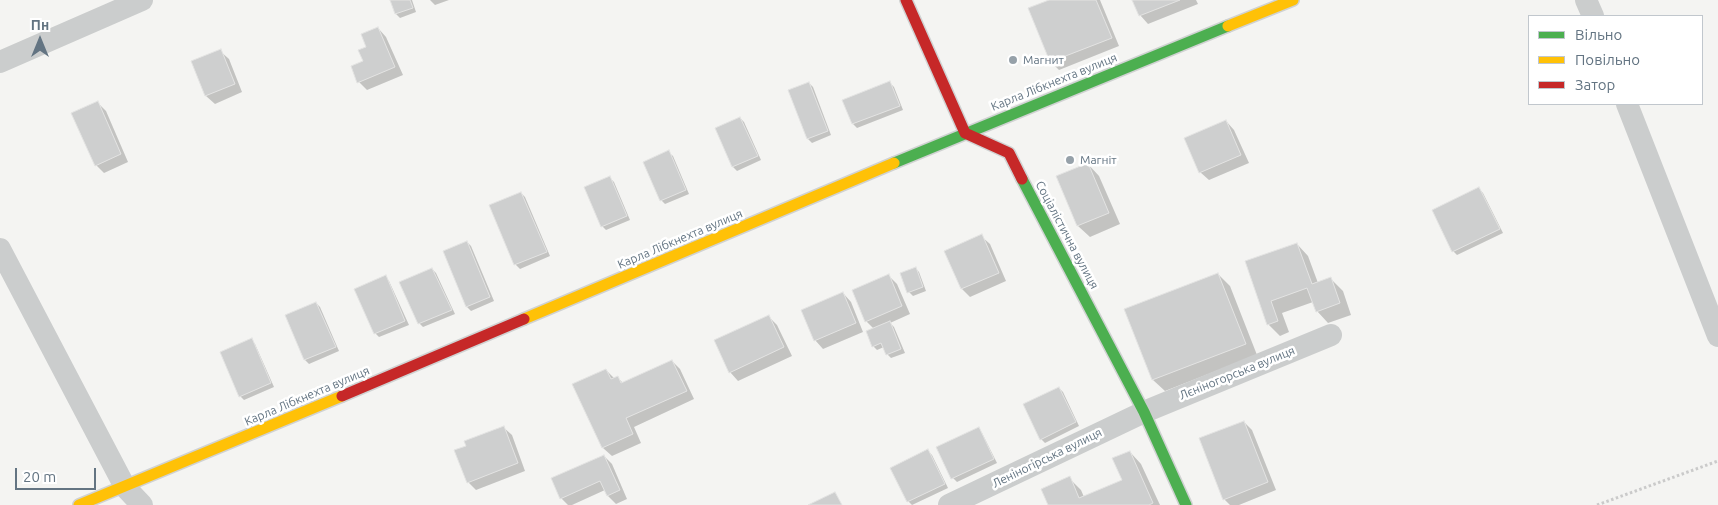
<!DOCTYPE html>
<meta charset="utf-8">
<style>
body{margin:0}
#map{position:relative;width:1718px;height:505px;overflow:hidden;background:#f4f4f2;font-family:Ubuntu,sans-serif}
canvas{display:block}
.legend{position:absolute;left:1528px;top:15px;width:175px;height:90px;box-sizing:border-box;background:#fff;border:1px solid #c1c7cd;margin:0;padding:6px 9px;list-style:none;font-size:15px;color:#637482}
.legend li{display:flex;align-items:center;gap:10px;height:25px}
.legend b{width:25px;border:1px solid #c1c7cd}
.north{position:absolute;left:15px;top:15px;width:50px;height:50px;-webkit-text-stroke:4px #fff;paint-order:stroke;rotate:0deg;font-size:14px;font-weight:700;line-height:20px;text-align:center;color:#637482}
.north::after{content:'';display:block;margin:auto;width:18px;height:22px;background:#637482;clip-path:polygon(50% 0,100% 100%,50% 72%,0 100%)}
.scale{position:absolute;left:15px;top:468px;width:81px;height:22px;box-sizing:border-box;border:2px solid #637482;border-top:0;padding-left:6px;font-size:15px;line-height:18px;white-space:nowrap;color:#637482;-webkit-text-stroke:4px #fff;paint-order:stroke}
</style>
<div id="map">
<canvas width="1718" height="505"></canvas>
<ul class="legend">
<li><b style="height:6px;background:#4caf50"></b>Вільно</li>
<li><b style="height:6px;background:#ffc107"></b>Повільно</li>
<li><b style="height:6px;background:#c62828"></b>Затор</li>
</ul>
<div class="north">Пн</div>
<div class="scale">20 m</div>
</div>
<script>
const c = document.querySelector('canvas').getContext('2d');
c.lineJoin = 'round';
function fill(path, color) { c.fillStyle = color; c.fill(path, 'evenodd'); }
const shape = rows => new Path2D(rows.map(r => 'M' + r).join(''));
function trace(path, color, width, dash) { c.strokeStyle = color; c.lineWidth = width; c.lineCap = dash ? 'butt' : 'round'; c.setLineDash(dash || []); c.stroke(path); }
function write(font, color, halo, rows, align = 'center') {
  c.font = font + ' Ubuntu,sans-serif'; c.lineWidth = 5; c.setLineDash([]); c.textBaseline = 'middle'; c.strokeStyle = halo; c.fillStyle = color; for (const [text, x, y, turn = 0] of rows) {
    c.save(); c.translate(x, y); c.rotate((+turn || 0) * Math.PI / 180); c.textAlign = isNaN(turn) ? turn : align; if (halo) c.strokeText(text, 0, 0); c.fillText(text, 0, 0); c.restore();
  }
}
fill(shape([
 [391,0,412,0,416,12,400,18,396,14],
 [430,0,449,0,435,5],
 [1053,0,1100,0,1119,46,1059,70,1051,62],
 [1134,0,1196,0,1198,4,1148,24,1140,15],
 [378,28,386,37,403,75,367,90,359,82,367,48],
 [220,51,229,59,242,92,215,104,206,96,193,62],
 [809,83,813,87,831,135,812,143,808,139],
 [890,83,894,87,903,110,857,128,853,124,844,101],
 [98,103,106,111,128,162,104,173,96,165],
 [740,118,744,122,761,160,737,171,733,167,717,129],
 [1226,121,1234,130,1249,163,1209,180,1200,172],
 [668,152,673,156,689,194,665,204,661,200],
 [1088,164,1099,176,1120,224,1090,237,1078,226],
 [610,178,614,182,630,220,606,230,602,226],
 [1479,189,1483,193,1503,233,1457,255,1453,251],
 [521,193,525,197,550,256,520,269,516,265,490,206],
 [981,236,990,244,1006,281,970,297,962,289],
 [467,242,471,246,494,301,471,311,467,307,444,252],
 [1297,244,1308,256,1318,283,1331,279,1343,291,1351,315,1328,323,1317,311,1313,302,1282,313,1289,332,1280,336,1268,324,1246,262],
 [915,268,919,272,926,291,913,296,909,292],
 [432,269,436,273,455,314,423,327,419,323],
 [1218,274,1230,286,1257,355,1165,391,1153,380,1126,310],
 [889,276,897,284,910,314,890,323,894,327,905,353,891,358,887,354,884,347,877,350,873,346,874,329,866,321],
 [385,277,389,281,409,325,379,337,375,333],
 [843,293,851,302,863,332,823,349,815,340],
 [316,303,320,307,339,351,309,364,305,360,286,316],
 [769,317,777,325,792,356,738,381,730,372],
 [251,340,255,344,274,387,244,400,240,396],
 [672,361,680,369,694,399,634,427,641,443,612,456,603,448,574,385,606,370,615,379,617,377,623,383],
 [1059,388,1063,392,1079,426,1045,443,1041,439],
 [1244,422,1252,430,1276,490,1239,505,1230,505,1224,499],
 [503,427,512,435,525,471,476,490,468,482,467,446],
 [978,429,982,433,997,463,957,482,953,478,938,448],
 [928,451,932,455,948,488,912,505,908,501],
 [1130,452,1141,464,1160,505,1049,505,1069,478,1081,490,1084,497,1124,480],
 [604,456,612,464,627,499,616,504,608,496,605,490,572,505,568,505,561,498]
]), '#0003');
const building = shape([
 [390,0,410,0,413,8,395,14,390,0],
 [1049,0,1096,0,1112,38,1050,62,1028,8,1049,0],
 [1132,0,1180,0,1139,16,1132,0],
 [378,27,395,67,357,83,351,66,363,61,358,50,366,47,361,34,378,27],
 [221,49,235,84,205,96,191,61,221,49],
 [890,81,900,106,852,124,842,100,890,81],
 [809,82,828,131,807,139,788,90,809,82],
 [98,101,121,154,95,166,71,113,98,101],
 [740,117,758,156,732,167,715,128,740,117],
 [1226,120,1241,155,1199,173,1184,138,1226,120],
 [669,150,686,190,660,201,643,162,669,150],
 [1088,163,1109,213,1077,226,1056,176,1088,163],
 [610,176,627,216,601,227,584,187,610,176],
 [1479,187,1500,229,1452,252,1432,210,1479,187],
 [521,192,547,252,514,265,489,205,521,192],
 [982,234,999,273,961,289,944,251,982,234],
 [467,241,490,297,466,307,443,251,467,241],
 [1297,243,1312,284,1331,277,1340,303,1316,312,1307,288,1271,301,1278,321,1267,325,1245,261,1297,243],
 [916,267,923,287,907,293,900,273,916,267],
 [432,268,452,310,418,324,399,282,432,268],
 [1218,273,1246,344,1152,380,1124,309,1218,273],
 [889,274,902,306,865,322,852,290,889,274],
 [386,275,405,321,374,334,354,289,386,275],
 [843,292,856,323,814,341,801,310,843,292],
 [316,302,336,347,304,360,285,315,316,302],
 [769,315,784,347,729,373,714,340,769,315],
 [890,321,901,349,886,355,881,343,872,347,866,331,890,321],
 [252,338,271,383,239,397,220,352,252,338],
 [672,360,687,391,626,418,633,434,602,448,572,384,606,369,611,379,618,376,621,383,672,360],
 [1059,387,1076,422,1040,440,1023,404,1059,387],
 [1244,421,1268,482,1223,500,1199,438,1244,421],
 [504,426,518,463,467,483,454,450,466,446,464,441,504,426],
 [979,427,994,459,951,479,936,447,979,427],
 [928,449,945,484,907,502,890,468,928,449],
 [1130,451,1153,503,1149,505,1048,505,1041,489,1070,476,1079,498,1122,480,1112,458,1130,451],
 [604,455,620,490,607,496,600,481,560,499,551,478,604,455],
 [835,492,842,505,808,505,835,492]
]);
fill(building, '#cecfcf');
trace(building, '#e3e3e2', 1);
const fast = shape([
 [894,163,1228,26],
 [1022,179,1144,412,1186,505]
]);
const slow = shape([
 [1228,26,1293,0],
 [524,319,894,163],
 [79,505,342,396]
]);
const jam = shape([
 [906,0,965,133,1009,153,1022,179],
 [342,396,524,319]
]);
trace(fast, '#d0d2d2', 14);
trace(slow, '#d0d2d2', 14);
trace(jam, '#d0d2d2', 14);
trace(shape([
 [1597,505,1718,461]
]), '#cacaca', 3, [2.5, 2.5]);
trace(shape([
 [1586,0,1593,16],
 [0,62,142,0],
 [1627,104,1718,336],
 [0,249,125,487,142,505],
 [949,505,1144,412,1331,335]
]), '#cbcdcd', 22);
trace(fast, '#4caf50', 11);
trace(slow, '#ffc107', 11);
trace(jam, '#c62828', 11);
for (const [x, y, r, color] of [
 [1013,60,5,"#96a1a9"],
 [1070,160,5,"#96a1a9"]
]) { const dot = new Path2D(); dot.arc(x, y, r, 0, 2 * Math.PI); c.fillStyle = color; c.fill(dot); trace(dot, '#fff', 2); }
write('12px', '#637482', '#fff', [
 ["Магнит",1023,60],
 ["Магніт",1080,160]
], 'left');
write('12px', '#637482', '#fff', [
 ["Карла Лібкнехта вулиця",1054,82,-22],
 ["Соціалістична вулиця",1067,235,62],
 ["Карла Лібкнехта вулиця",680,239,-23],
 ["Лєніногорська вулиця",1237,373,-22],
 ["Карла Лібкнехта вулиця",307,396,-23],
 ["Леніногірська вулиця",1047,458,-26]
]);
</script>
